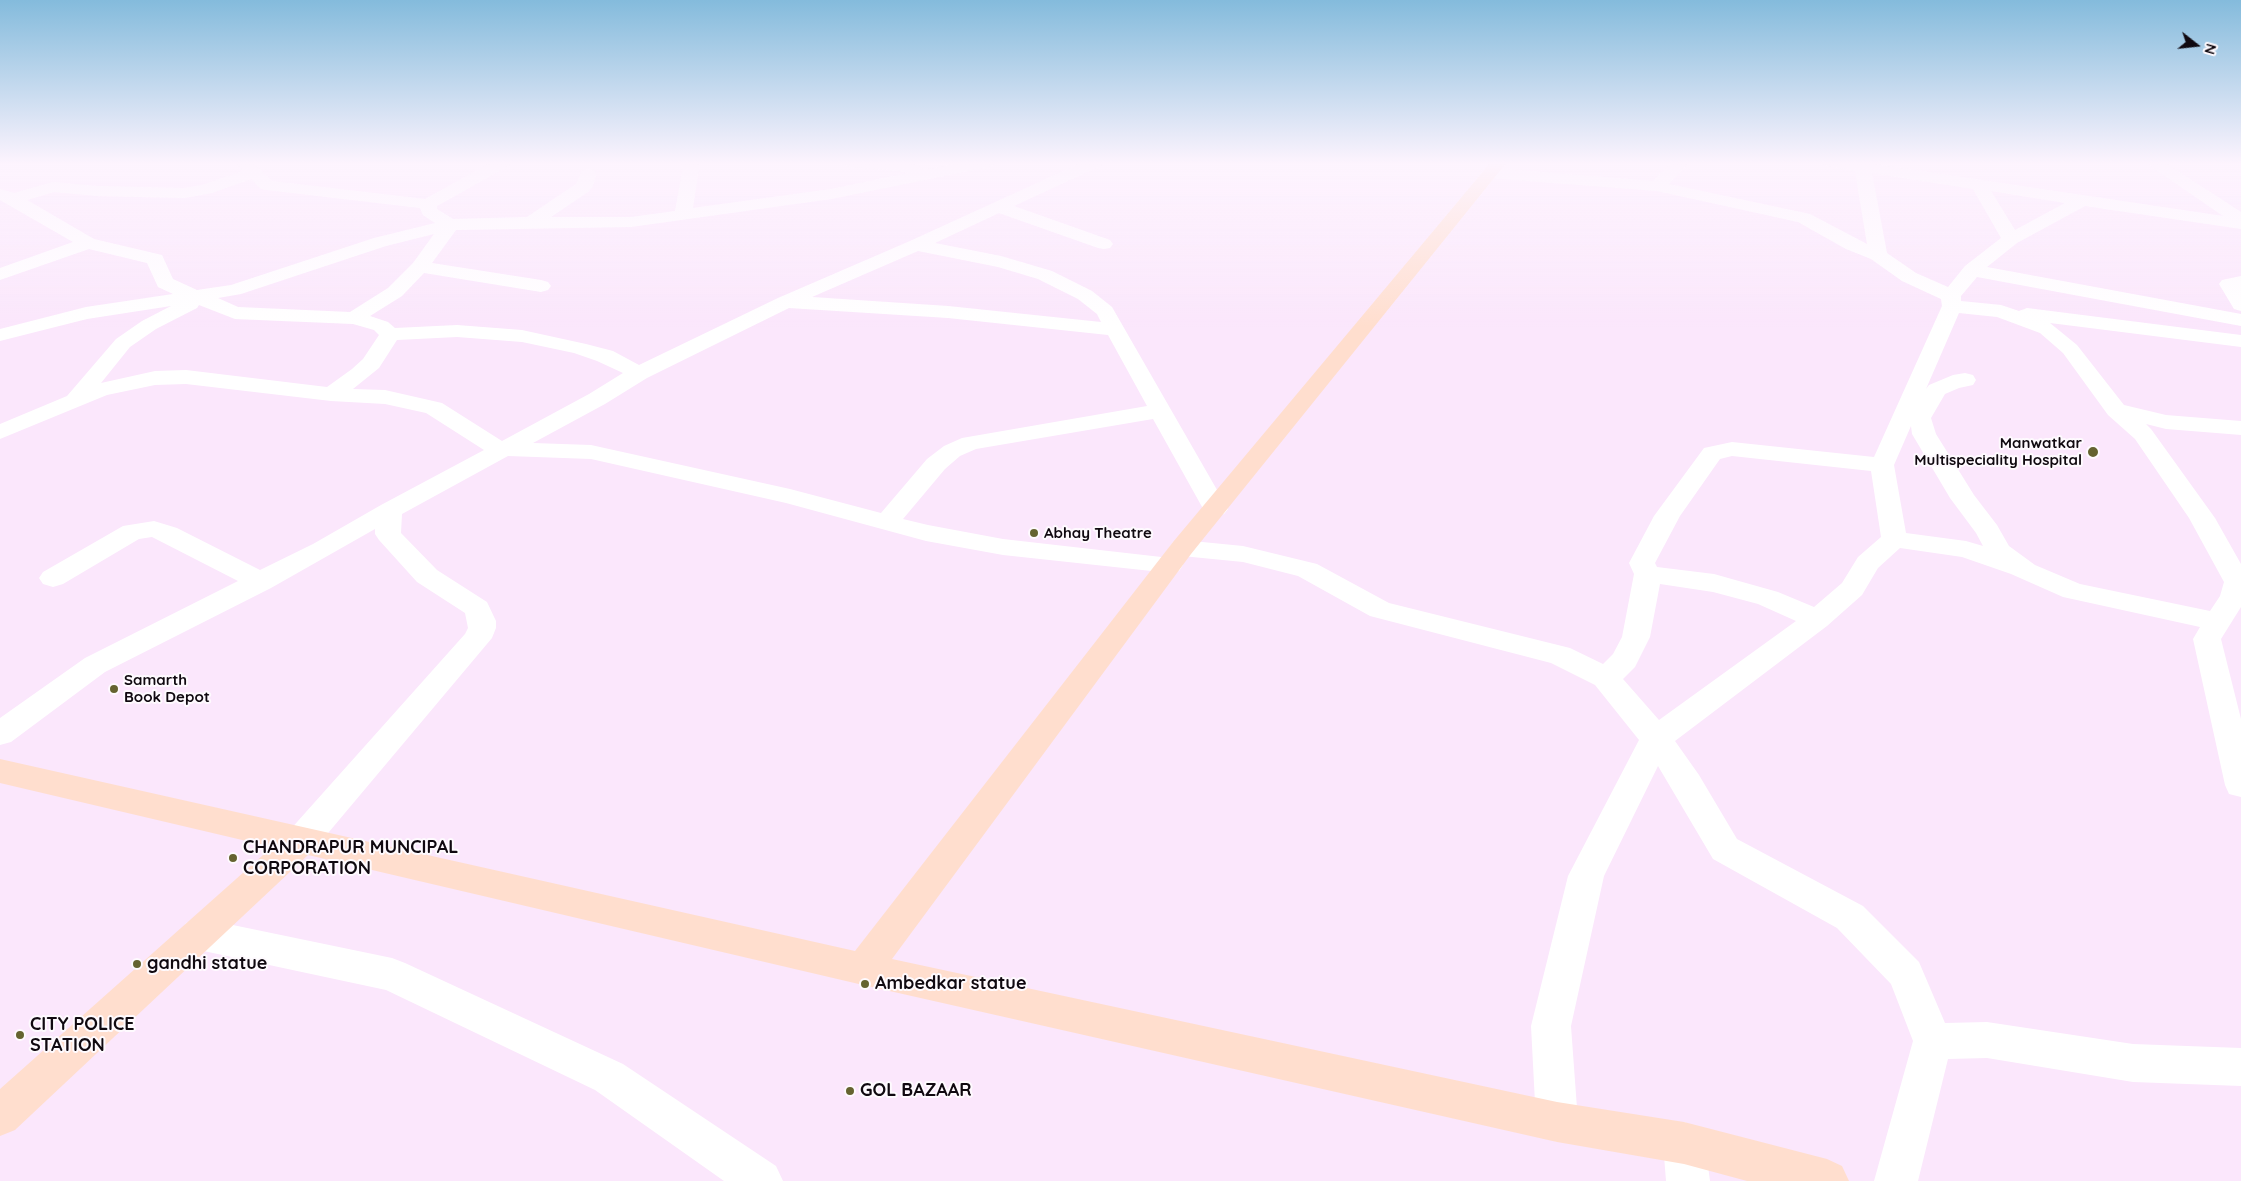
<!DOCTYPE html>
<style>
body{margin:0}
#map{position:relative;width:2241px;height:1181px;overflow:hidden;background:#fbe7fc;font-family:Quicksand,sans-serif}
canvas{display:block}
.north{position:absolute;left:2171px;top:20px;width:50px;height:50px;-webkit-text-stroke:4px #fefafe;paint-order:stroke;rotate:106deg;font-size:14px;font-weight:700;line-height:20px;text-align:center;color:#100910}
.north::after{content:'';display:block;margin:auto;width:18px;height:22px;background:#100910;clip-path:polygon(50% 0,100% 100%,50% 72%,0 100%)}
</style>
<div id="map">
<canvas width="2241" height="1181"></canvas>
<div class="north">N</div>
</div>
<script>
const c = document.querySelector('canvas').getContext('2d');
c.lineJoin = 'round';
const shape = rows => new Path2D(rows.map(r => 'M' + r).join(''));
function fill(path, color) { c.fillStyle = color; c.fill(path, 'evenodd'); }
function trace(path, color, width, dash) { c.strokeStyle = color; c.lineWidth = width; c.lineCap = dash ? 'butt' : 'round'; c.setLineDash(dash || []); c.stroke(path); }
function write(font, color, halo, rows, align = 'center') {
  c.font = font + ' Quicksand,sans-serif'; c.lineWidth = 4; c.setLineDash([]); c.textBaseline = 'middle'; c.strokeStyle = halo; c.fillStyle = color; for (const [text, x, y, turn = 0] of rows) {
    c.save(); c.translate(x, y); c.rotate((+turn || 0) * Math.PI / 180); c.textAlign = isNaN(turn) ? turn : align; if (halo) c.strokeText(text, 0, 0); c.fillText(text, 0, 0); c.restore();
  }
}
fill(shape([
 [235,162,252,162,272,181,425,199,492,162,512,162,510,165,437,206,437,209,453,219,527,217,576,184,582,171,588,169,594,171,596,174,593,186,588,192,551,217,631,217,675,211,683,167,681,162,697,162,699,167,693,208,831,189,908,173,900,171,850,167,844,165,842,162,905,162,921,167,923,170,965,162,996,162,994,165,988,167,831,199,631,227,456,230,432,263,541,280,548,282,551,286,548,290,541,292,424,273,402,296,370,316,388,322,395,328,457,325,522,330,586,344,613,351,639,365,778,298,910,241,1083,162,1104,162,1102,165,1014,206,1110,240,1113,244,1110,248,1104,249,1098,248,999,213,935,243,1001,256,1052,271,1092,291,1112,307,1228,509,1224,514,1215,517,1206,514,1153,419,976,449,960,456,945,469,903,519,928,525,1003,539,1179,559,1183,565,1179,571,1170,573,1003,555,926,541,786,503,591,459,508,456,402,514,401,533,437,570,487,602,496,621,496,628,492,638,313,851,301,855,289,851,284,841,289,831,465,634,468,628,465,613,417,582,379,540,375,534,375,529,271,588,105,672,11,742,0,745,0,718,85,658,238,581,152,537,139,539,63,584,53,587,43,584,39,578,43,572,123,526,154,521,177,528,260,570,313,544,381,505,484,450,426,413,385,404,331,401,186,384,155,385,107,395,0,439,0,424,67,396,116,339,142,321,171,306,87,319,0,341,0,329,86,307,173,294,158,287,147,263,89,249,0,280,0,268,73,242,0,200,0,189,14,193,53,182,97,186,184,188,202,185,243,171,235,162],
 [251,179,261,189,267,190,420,208,423,215,435,223,374,238,231,285,197,290,173,279,162,255,94,239,27,200,54,192,97,196,184,198,212,193,251,179],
 [434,234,413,263,388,288,350,312,238,307,218,298,241,294,386,246,434,234],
 [918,251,998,267,1038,279,1078,299,1097,314,1101,322,948,306,812,297,918,251],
 [199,305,235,319,353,324,374,330,379,335,363,359,352,369,327,387,186,370,155,371,101,383,130,347,156,329,197,308,199,305],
 [789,308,948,318,1108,335,1147,406,962,438,944,446,927,459,881,513,790,489,591,445,533,443,605,404,647,378,789,308],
 [457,337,522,342,574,353,597,361,623,373,589,394,502,441,442,403,385,390,353,389,379,368,397,340,457,337],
 [1672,162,1689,162,1669,184,1810,214,1867,244,1855,171,1824,165,1822,162,1861,162,2223,216,2145,162,2164,162,2241,212,2241,229,2085,206,2017,243,1987,267,2241,314,2241,326,1977,277,1961,296,1961,301,2001,305,2019,311,2027,308,2241,335,2241,347,2050,323,2077,345,2124,405,2166,415,2241,421,2241,435,2166,429,2146,424,2151,429,2215,518,2241,564,2241,607,2221,639,2241,719,2241,797,2229,794,2225,785,2193,639,2200,627,2063,597,2011,574,1962,557,1900,548,1878,568,1862,595,1827,626,1675,741,1699,775,1737,839,1863,906,1919,962,1945,1023,1987,1022,2133,1044,2241,1048,2241,1086,2133,1082,1987,1058,1948,1059,1918,1181,1874,1181,1913,1041,1891,984,1837,928,1713,859,1658,766,1604,876,1571,1026,1578,1122,1572,1136,1557,1142,1542,1136,1536,1122,1531,1026,1568,876,1639,740,1595,685,1551,663,1370,616,1298,576,1243,562,1182,556,1173,554,1169,548,1173,542,1182,540,1243,546,1317,564,1389,603,1570,648,1603,664,1613,654,1622,637,1634,574,1629,563,1654,516,1704,448,1732,442,1874,457,1942,306,1941,299,1902,281,1871,259,1846,249,1798,222,1657,191,1490,178,1484,176,1482,173,1484,170,1490,168,1653,181,1672,162],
 [1872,173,1973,189,2001,238,1965,266,1948,287,1916,273,1887,253,1872,173],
 [1991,191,2065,203,2015,230,1991,191],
 [1959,313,1997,317,2040,333,2063,353,2108,415,2135,439,2189,518,2224,582,2220,596,2210,611,2080,584,2035,565,2009,546,1997,525,1974,495,1936,434,1931,418,1945,394,1959,388,1973,385,1976,380,1973,375,1965,373,1953,375,1929,385,1926,389,1959,313],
 [1911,426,1912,434,1950,498,1976,533,1983,546,1966,541,1906,533,1894,465,1911,426],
 [1732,456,1871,471,1881,537,1858,557,1842,583,1814,607,1778,592,1714,574,1657,567,1655,563,1680,516,1720,459,1732,456],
 [1660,584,1713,592,1758,604,1796,621,1659,720,1623,679,1635,667,1650,637,1660,584],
 [2241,276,2241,311,2234,309,2219,284,2222,280,2241,276],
 [199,918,392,958,405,963,623,1064,776,1166,783,1181,724,1181,595,1090,386,990,199,950,186,945,181,934,186,923,199,918],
 [1684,1122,1699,1128,1705,1143,1710,1181,1666,1181,1663,1143,1669,1128,1684,1122]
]), '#fff');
fill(shape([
 [1491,162,1507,162,1191,554,892,959,1557,1102,1684,1122,1827,1159,1842,1166,1849,1181,1747,1181,1684,1164,1557,1142,863,985,308,855,15,1130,0,1136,0,1089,272,847,0,783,0,759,855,951,1173,542,1491,162]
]), '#ffdece');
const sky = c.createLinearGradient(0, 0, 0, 327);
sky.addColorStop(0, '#84bbdc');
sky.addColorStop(0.5, '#fdf4fe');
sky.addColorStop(1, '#fdf4fe00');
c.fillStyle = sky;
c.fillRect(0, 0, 2241, 327);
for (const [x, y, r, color] of [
 [2093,452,6,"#656330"],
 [1034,533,5,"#656330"],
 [114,689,5,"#656330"],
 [233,858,5,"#656330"],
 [137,964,5,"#656330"],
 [865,984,5,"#656330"],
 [20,1035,5,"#656330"],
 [850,1091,5,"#656330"]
]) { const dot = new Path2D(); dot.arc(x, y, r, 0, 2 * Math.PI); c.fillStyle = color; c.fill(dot); trace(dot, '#fefafe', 2); }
write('bold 15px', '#100910', '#fefafe', [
 ["Manwatkar",2082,443,"right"],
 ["Multispeciality Hospital",2082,460,"right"],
 ["Abhay Theatre",1044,533],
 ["Samarth",124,680],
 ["Book Depot",124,697]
], 'left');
write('bold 18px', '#100910', '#fefafe', [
 ["CHANDRAPUR MUNCIPAL",243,848],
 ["CORPORATION",243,869],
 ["gandhi statue",147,964],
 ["Ambedkar statue",875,984],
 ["CITY POLICE",30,1025],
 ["STATION",30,1046],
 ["GOL BAZAAR",860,1091]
], 'left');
</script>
